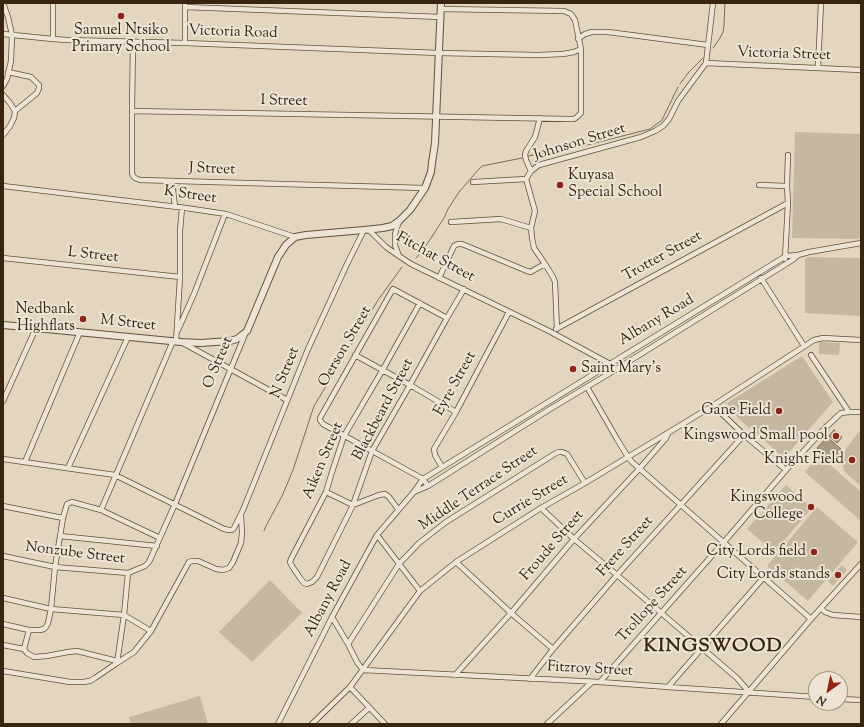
<!DOCTYPE html>
<style>
body{margin:0}
#map{position:relative;width:864px;height:727px;overflow:hidden;background:#e3d5be;font-family:"Sorts Mill Goudy",serif}
canvas{display:block}
.frame{position:absolute;inset:0;border:4px solid #372510;pointer-events:none}
.north{position:absolute;left:808px;top:671px;width:40px;height:40px;box-sizing:border-box;background:#ede4d5;border:1px solid #a49886;border-radius:50%;rotate:213deg;font-size:11px;font-weight:700;line-height:16px;text-align:center;color:#372510}
.north::after{content:'';display:block;margin:auto;width:14px;height:18px;background:#8f2418;clip-path:polygon(50% 0,100% 100%,50% 72%,0 100%)}
</style>
<div id="map">
<canvas width="864" height="727"></canvas>
<div class="frame"></div>
<div class="north">N</div>
</div>
<script>
const c = document.querySelector('canvas').getContext('2d');
c.lineJoin = 'round';
function fill(path, color) { c.fillStyle = color; c.fill(path, 'evenodd'); }
const shape = rows => new Path2D(rows.map(r => 'M' + r).join(''));
function trace(path, color, width, dash) { c.strokeStyle = color; c.lineWidth = width; c.lineCap = dash ? 'butt' : 'round'; c.setLineDash(dash || []); c.stroke(path); }
function write(font, color, halo, rows, align = 'center') {
  c.font = font + ' "Sorts Mill Goudy",serif'; c.lineWidth = 4; c.setLineDash([]); c.textBaseline = 'middle'; c.strokeStyle = halo; c.fillStyle = color; for (const [text, x, y, turn = 0] of rows) {
    c.save(); c.translate(x, y); c.rotate((+turn || 0) * Math.PI / 180); c.textAlign = isNaN(turn) ? turn : align; if (halo) c.strokeText(text, 0, 0); c.fillText(text, 0, 0); c.restore();
  }
}
fill(shape([
 [795,132,861,134,861,238,855,239,792,238],
 [808,257,861,258,861,316,805,313,805,259],
 [819,342,840,343,839,355,819,354],
 [802,356,833,402,784,458,738,418,727,403],
 [861,430,861,486,847,474,844,470,842,462,842,458,845,450,857,434],
 [819,455,861,492,861,521,805,472],
 [786,485,812,508,774,552,747,529],
 [817,507,858,542,808,601,767,566],
 [842,565,847,570,833,586,828,581],
 [270,580,302,613,252,662,219,632],
 [200,696,208,724,131,724,129,717]
]), '#c6b7a0');
const water = shape([
 [834,430,842,437,837,443,829,436,834,430],
 [827,437,842,450,832,461,817,448,827,437]
]);
fill(water, '#a99983');
trace(water, '#7b6b55', 1);
trace(shape([
 [713,48,720,38,723,32,724,26,725,3],
 [680,84,688,73,703,58],
 [528,156,579,147,650,129,662,120,678,87],
 [416,258,423,250,431,238,444,218,448,209,459,192,479,169,482,166,522,158],
 [264,531,266,526,282,496,293,470,314,406,378,300,402,267]
]), '#7b6b55', 1);
const minor = shape([
 [185,7,441,17],
 [3,34,53,39,67,40,185,43,439,53,538,55,563,54,574,52,581,49],
 [53,39,53,3],
 [578,39,585,34,592,32,608,32,708,45],
 [133,42,132,111,132,173,133,176,135,178,140,180,425,188],
 [185,43,185,3],
 [706,63,861,70],
 [818,68,821,3],
 [8,72,31,77,39,85,39,88,37,93,15,111],
 [3,86,7,79,11,61,12,35,8,17,3,3],
 [3,95,10,103,15,111,14,118,10,126,3,135],
 [132,111,569,119,574,119,577,117,581,113,581,49,575,20,571,14,564,11,441,9],
 [531,171,526,160,525,155,526,151,535,137,540,118],
 [172,181,175,207],
 [473,182,526,179],
 [759,185,787,186],
 [3,186,186,208,226,214,295,237],
 [451,222,501,219,531,228],
 [369,230,386,247,399,256,411,264,549,331,610,364,615,370],
 [399,256,395,245,395,234,399,221],
 [3,258,180,277],
 [785,259,788,203,787,186,788,155],
 [439,278,454,246,458,244,462,244,527,271,531,272,534,270,545,264],
 [761,278,804,346],
 [420,303,382,371,344,436,332,472,326,492,291,559,290,562,292,566,300,578,304,583,307,584,312,582,317,577,353,505,372,451,410,385,447,318,464,289],
 [556,329,788,203],
 [557,329,555,282,553,277,545,264,534,248,532,238,531,228,535,211,526,179,531,171,539,165,641,137,655,131,663,126,669,119,678,101,706,63,713,3],
 [178,330,194,294,225,214],
 [176,342,180,277,180,231,182,208],
 [183,343,287,400],
 [355,355,410,385,456,412],
 [811,355,849,412],
 [587,387,617,439,628,457,632,462,811,619],
 [3,401,36,328],
 [714,405,718,410,744,435,786,470],
 [3,459,115,475,224,529,229,530,232,530,234,528,243,510,308,349,348,262,364,230],
 [25,462,80,332],
 [442,467,435,455,434,449,456,412,509,312],
 [68,468,128,337],
 [428,486,423,479,414,474,323,424,320,420,320,418,393,289,447,318],
 [326,492,353,505,379,495,385,494,389,497,398,509],
 [414,492,428,486,474,457,550,409,615,370,794,259,798,255],
 [3,506,63,518],
 [541,508,574,539,617,575,737,678,749,692],
 [101,510,173,341],
 [377,535,420,591],
 [60,536,157,546],
 [3,556,55,567,128,573,145,566,149,562,175,504,246,332],
 [456,562,511,613,553,649],
 [3,598,51,609,124,615,151,631,189,562,192,561,198,561,216,569,223,570,229,568,233,562,241,543,242,533,241,515],
 [821,608,825,612,833,615,861,617],
 [332,617,348,644,357,662,363,670,600,682,668,687,816,697],
 [3,624,29,630,40,630,44,629,46,627,48,623,51,609,55,567,63,518,67,504,72,502,101,510,160,538],
 [348,644,399,564,419,543,446,522,556,453,559,452,562,452,567,454,585,483],
 [3,645,24,649,27,653,34,657,47,656,68,652,77,651,117,661],
 [24,649,29,630],
 [117,663,124,615,128,573],
 [3,671,70,682,83,682,90,681,95,678,117,663,134,652,151,631],
 [455,675,511,613,574,539,640,468,666,438,668,434],
 [530,679,553,649,617,575,744,435],
 [600,682,724,542,786,470,825,428,841,413,849,412,861,412],
 [350,687,385,724],
 [668,687,764,577],
 [840,699,861,700],
 [278,724,332,617,377,535,413,493,423,479,610,364,786,256,798,255,809,252,861,243],
 [312,724,350,687,420,591,456,562,541,508,585,483,714,405,814,340,823,338,861,340],
 [351,724,369,708],
 [547,724,592,682],
 [721,724,811,619,861,564]
]);
const tertiary = shape([
 [3,325,36,328,181,342,201,343,230,341,237,339,247,331,278,257,286,245,295,237,306,235,364,230,383,228,392,226,399,221,410,210,425,188,431,172,432,163,435,143,441,3]
]);
trace(minor, '#62513c', 6);
trace(tertiary, '#62513c', 8);
trace(minor, '#ede4d5', 4.5);
trace(tertiary, '#ede4d5', 6);
for (const [x, y, r, color] of [
 [121,16,4,"#8f2418"],
 [560,185,4,"#8f2418"],
 [83,319,4,"#8f2418"],
 [573,369,4,"#8f2418"],
 [779,411,4,"#8f2418"],
 [836,436,4,"#8f2418"],
 [852,460,4,"#8f2418"],
 [811,507,4,"#8f2418"],
 [814,552,4,"#8f2418"],
 [838,575,4,"#8f2418"]
]) { const dot = new Path2D(); dot.arc(x, y, r, 0, 2 * Math.PI); c.fillStyle = color; c.fill(dot); trace(dot, '#ede4d5', 1.5); }
write('15px', '#372510', '#ede4d5', [
 ["Samuel Ntsiko",121,31,"center"],
 ["Primary School",121,48,"center"],
 ["Kuyasa",568,176,"left"],
 ["Special School",568,193,"left"],
 ["Nedbank",75,310],
 ["Highflats",75,327],
 ["Saint Mary's",581,369,"left"],
 ["Gane Field",771,411],
 ["Kingswood Small pool",828,436],
 ["Knight Field",844,460],
 ["Kingswood",803,498],
 ["College",803,515],
 ["City Lords field",806,552],
 ["City Lords stands",830,575]
], 'right');
write('15px', '#372510', '#ede4d5', [
 ["Victoria Road",233,33,2],
 ["Victoria Street",784,55,2],
 ["I Street",284,102,1],
 ["Johnson Street",580,143,-17],
 ["J Street",212,170,2],
 ["K Street",190,196,8],
 ["L Street",93,256,6],
 ["Trotter Street",663,257,-29],
 ["Fitchat Street",435,258,29],
 ["Albany Road",657,321,-31],
 ["M Street",128,324,6],
 ["Oerson Street",346,347,-60],
 ["O Street",219,363,-67],
 ["N Street",286,373,-68],
 ["Eyre Street",456,384,-61],
 ["Blackbeard Street",384,410,-62],
 ["Aiken Street",324,461,-67],
 ["Middle Terrace Street",479,489,-34],
 ["Currie Street",531,501,-31],
 ["Froude Street",553,546,-49],
 ["Frere Street",626,547,-48],
 ["Nonzube Street",75,554,7],
 ["Albany Road",329,599,-62],
 ["Trollope Street",653,605,-48],
 ["Fitzroy Street",590,670,3]
]);
c.letterSpacing = '1px';
write('bold 19px', '#372510', '#ede4d5', [
 ["KINGSWOOD",713,648]
]);
c.letterSpacing = '0px';
</script>
